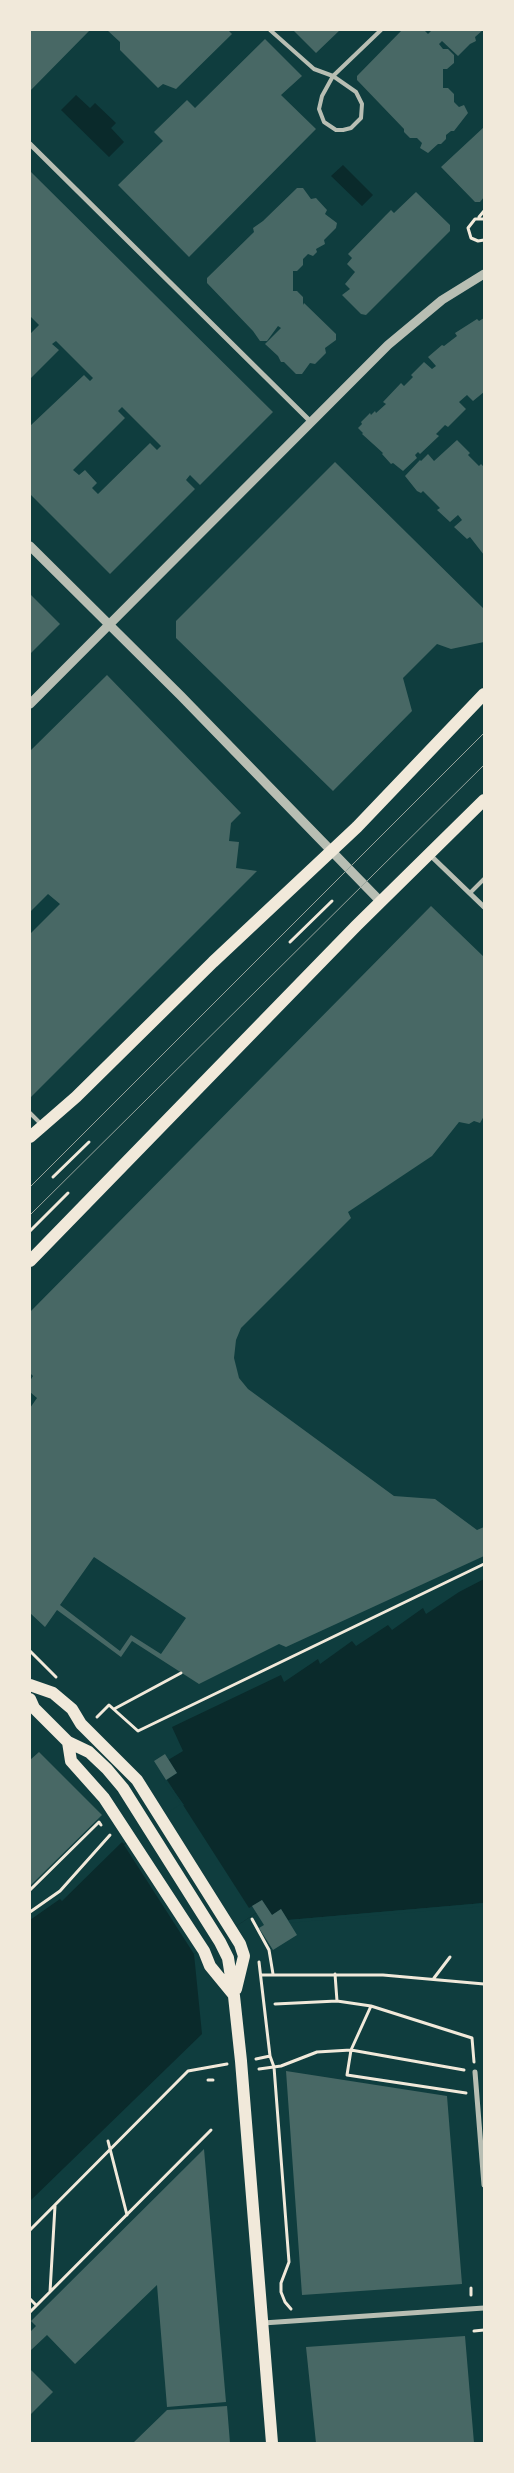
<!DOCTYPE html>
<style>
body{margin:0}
#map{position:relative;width:514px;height:2473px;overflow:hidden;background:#0f3d3e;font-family:Quicksand,sans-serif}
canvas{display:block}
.frame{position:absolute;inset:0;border:31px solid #f1e9da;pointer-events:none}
</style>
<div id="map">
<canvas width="514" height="2473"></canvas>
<div class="frame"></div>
</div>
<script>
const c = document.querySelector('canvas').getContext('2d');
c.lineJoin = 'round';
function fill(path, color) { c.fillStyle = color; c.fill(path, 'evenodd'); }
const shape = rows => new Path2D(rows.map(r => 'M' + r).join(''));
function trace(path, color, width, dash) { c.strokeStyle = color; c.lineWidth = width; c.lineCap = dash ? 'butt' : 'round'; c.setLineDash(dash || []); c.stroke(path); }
fill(shape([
 [76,95,90,108,95,103,116,123,111,128,124,142,109,157,61,110],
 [343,165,373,195,362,206,331,176],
 [484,1579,484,1903,288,1920,256,1913,194,1954,202,2034,30,2201,30,1920,60,1899,62,1901,122,1842,124,1844,184,1805,166,1780,168,1760,183,1751,172,1727,281,1675,284,1682,318,1659,320,1664,352,1641,356,1646,388,1625,392,1630,423,1608,426,1614,459,1592]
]), '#0a2a2b');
fill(shape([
 [167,1757,177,1773,167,1780,249,1908,262,1900,272,1915,281,1909,288,1920,484,1903,484,1906,288,1923,256,1913,194,1954,124,1845,134,1838,133,1835,181,1804,164,1781]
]), '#0f3d3e');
fill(shape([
 [30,30,90,30,30,91],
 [107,30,228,30,232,34,176,89,163,84,158,88,120,50,120,42],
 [293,30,340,30,316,53],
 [402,30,424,30,428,34,432,30,483,30,475,37,476,41,470,44,458,56,442,41,439,44,443,49,448,49,454,55,454,63,447,69,443,69,443,88,448,88,454,94,454,102,459,107,464,105,468,113,454,131,451,131,446,135,446,139,441,144,438,144,428,153,420,148,422,143,417,138,410,138,404,132,404,129,357,80,357,76],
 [265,39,302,76,281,95,316,129,189,257,118,185,163,141,154,132,187,100,195,108],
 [484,127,484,197,480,202,475,202,441,167],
 [30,171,273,412,200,485,190,475,186,480,195,489,110,574,30,494,30,426,84,375,90,381,93,378,56,341,52,344,59,350,30,379,30,334,39,325,31,317,30,318],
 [122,407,161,446,157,450,150,443,98,494,92,488,97,483,85,470,79,475,73,470,125,418,118,411],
 [297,188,303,188,311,199,316,198,327,210,325,214,337,223,336,228,324,240,325,244,316,249,317,252,313,256,308,254,303,259,303,265,297,271,293,271,293,291,297,291,303,297,303,305,304,303,336,334,336,340,325,348,326,353,315,364,310,363,302,374,296,374,284,362,281,362,278,356,265,344,281,328,278,326,267,341,260,341,253,331,207,283,207,278,254,232,253,228,263,221],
 [416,192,450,225,450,231,366,315,361,314,342,295,350,289,345,284,355,272,347,264,352,258,348,254,386,215,391,210,394,213],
 [484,318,484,392,473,401,467,395,459,402,466,409,448,427,445,425,436,434,439,436,420,454,418,452,415,455,417,458,403,471,393,463,391,464,382,454,383,453,362,434,363,433,358,428,362,424,361,422,370,413,371,415,375,411,376,413,386,404,383,402,401,383,404,386,413,377,411,375,424,362,432,369,436,366,428,357,442,345,444,346,457,336,455,333,477,319,479,321],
 [457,440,470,453,468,455,479,466,481,464,484,467,484,555,470,537,467,539,454,527,462,520,458,515,450,522,437,510,440,508,423,491,421,493,417,491,405,476,420,460,421,461,428,454,434,461],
 [335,462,484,609,484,642,451,649,437,644,403,678,412,711,333,791,176,638,176,621],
 [30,594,60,624,30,654],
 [107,675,241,813,231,823,229,841,239,842,236,868,257,871,30,1098,30,934,60,904,48,894,30,912,30,751],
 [431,906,484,957,484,1116,480,1123,474,1121,469,1124,459,1122,432,1156,348,1212,351,1218,241,1328,236,1340,234,1358,239,1378,248,1389,394,1496,435,1499,477,1530,484,1527,484,1556,286,1647,279,1644,199,1684,132,1641,121,1657,57,1610,45,1627,30,1613,30,1408,37,1398,30,1392,30,1381,33,1376,30,1373,30,1312],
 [94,1557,186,1618,161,1654,131,1635,120,1651,60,1605],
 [39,1752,102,1815,30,1886,30,1760],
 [165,1754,177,1773,166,1780,154,1761],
 [262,1900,272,1915,281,1909,297,1935,273,1950,259,1928,264,1925,252,1906],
 [286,2071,447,2096,462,2284,302,2295],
 [204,2149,226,2402,167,2407,157,2285,75,2364,47,2335,30,2351,30,2332,36,2326,31,2321],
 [465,2336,474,2443,316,2443,306,2347],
 [30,2369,53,2392,30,2415],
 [227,2406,230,2443,133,2443,167,2410]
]), '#486865');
trace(shape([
 [479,217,484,211],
 [484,219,475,219,468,228,471,238,478,241,484,240],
 [290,942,332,901],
 [53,1177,89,1142],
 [30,1231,68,1193],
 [30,1651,56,1677],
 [114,1709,181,1673],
 [97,1717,109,1705,138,1731,484,1564],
 [30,1890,99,1822,101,1825],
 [30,1912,60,1891,110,1835],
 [252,1919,269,1950,273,1974],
 [259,1962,270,2056,274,2067,289,2262,281,2283,281,2292,285,2302,291,2309],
 [335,1974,337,2001],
 [262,1975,383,1975,484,1984],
 [434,1978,450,1957],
 [275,2004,337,2001,371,2006,472,2038,474,2062],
 [371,2006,351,2050,347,2075,466,2093],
 [256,2059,270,2056],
 [259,2069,281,2066,317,2052,351,2050,464,2070],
 [208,2080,213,2080],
 [108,2141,127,2215],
 [30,2230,188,2071,227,2064],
 [471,2288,471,2295],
 [50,2292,55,2206],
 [30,2299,36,2305],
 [30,2312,211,2130],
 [474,2331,484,2330]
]), '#f1e9da', 3);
trace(shape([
 [270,30,314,69,333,76,356,92,362,104,361,118,351,128,343,130,336,130,324,122,319,109,322,96,333,76,381,30],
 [470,893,484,879],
 [30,1113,41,1124]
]), '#b8beb3', 4);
trace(shape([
 [30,144,311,422],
 [429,854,484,907],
 [475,2072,484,2185],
 [263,2323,484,2308]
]), '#b8beb3', 5);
trace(shape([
 [30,546,181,696,381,902],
 [30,704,388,345,442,300,484,274]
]), '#b8beb3', 9);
trace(shape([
 [30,1137,76,1097,213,962,357,827,484,694],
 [30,1261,356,926,484,800],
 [30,1685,53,1693,72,1709,81,1724,137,1780,240,1944,244,1956,236,1989],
 [30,1699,34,1708,68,1742,89,1752,107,1769,123,1788,220,1942,228,1958,234,1996,241,2061,272,2443],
 [68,1742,71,1761,104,1798,204,1951,210,1966,233,1994]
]), '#f1e9da', 12);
trace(shape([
 [30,1187,484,733],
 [30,1215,484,765]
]), '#97a49c', 1);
</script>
